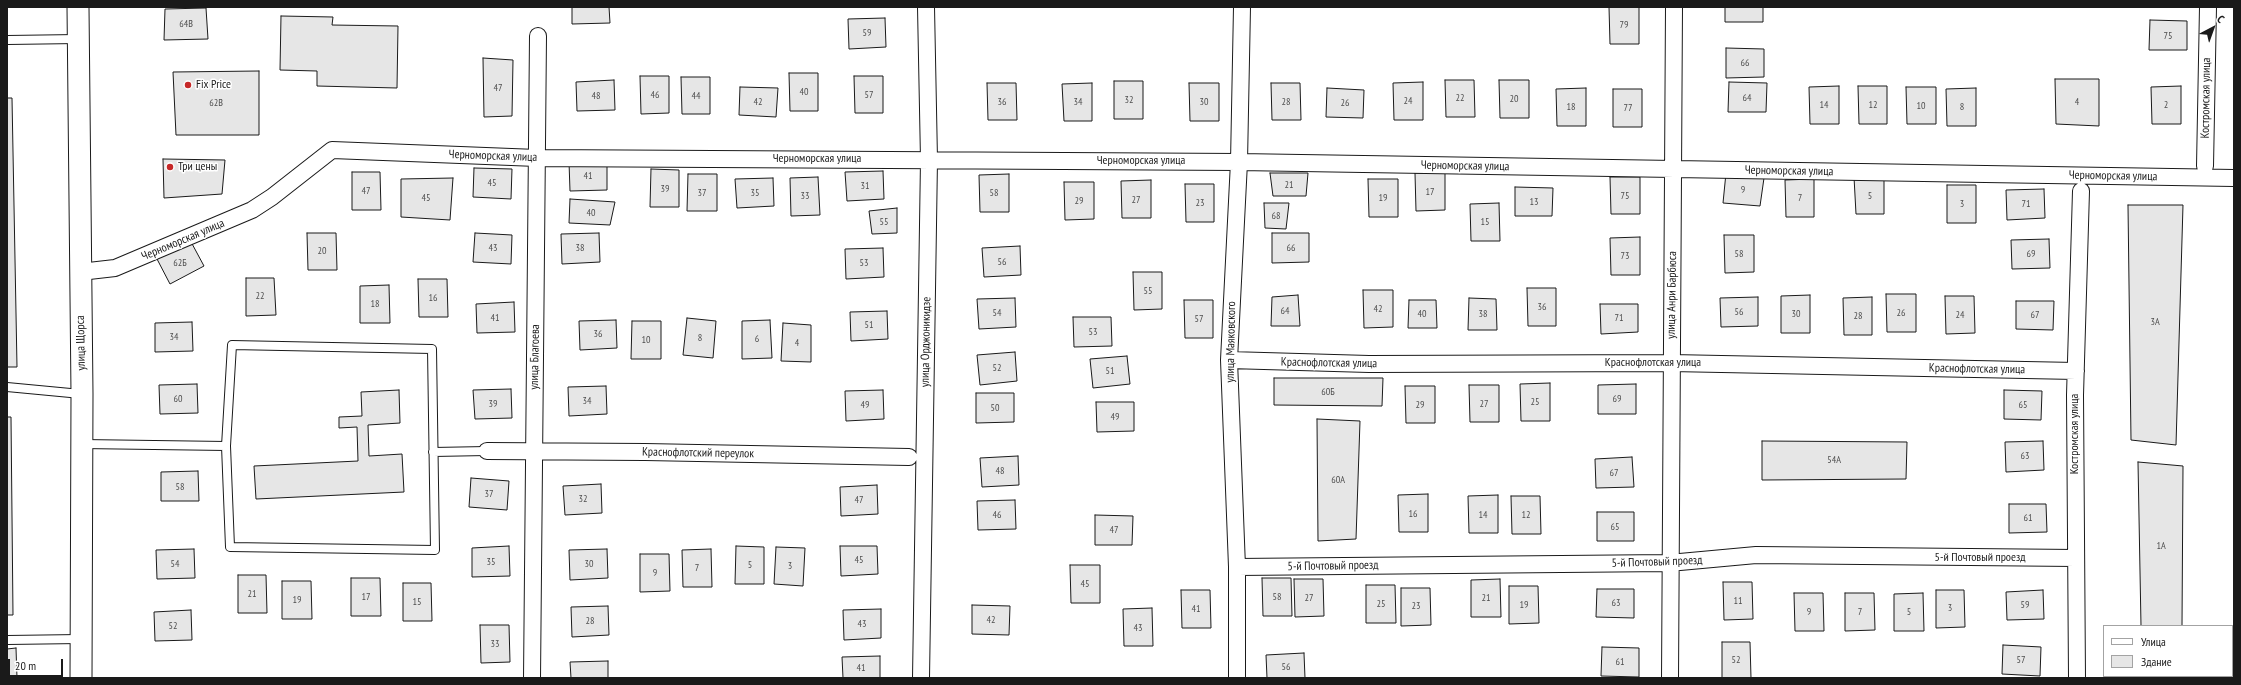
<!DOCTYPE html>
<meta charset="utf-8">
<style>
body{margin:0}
#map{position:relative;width:2241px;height:685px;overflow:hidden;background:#fff;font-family:"PT Sans Narrow",sans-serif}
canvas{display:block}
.frame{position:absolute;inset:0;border:8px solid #1a1a1a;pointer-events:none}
.legend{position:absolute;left:2103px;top:625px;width:130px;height:52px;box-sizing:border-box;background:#fff;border:1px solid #a3a3a3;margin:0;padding:5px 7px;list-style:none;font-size:12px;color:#1a1a1a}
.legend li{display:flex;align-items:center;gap:8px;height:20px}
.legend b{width:20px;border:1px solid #a3a3a3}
.north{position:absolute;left:2193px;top:8px;width:40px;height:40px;-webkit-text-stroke:3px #fff;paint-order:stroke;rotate:41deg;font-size:11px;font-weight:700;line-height:16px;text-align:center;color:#1a1a1a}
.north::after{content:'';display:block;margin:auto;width:14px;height:18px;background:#1a1a1a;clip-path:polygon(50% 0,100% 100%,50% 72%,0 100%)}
.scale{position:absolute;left:8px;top:659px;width:55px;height:18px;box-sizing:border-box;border:2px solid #1a1a1a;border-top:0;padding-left:5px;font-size:12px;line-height:14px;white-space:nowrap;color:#1a1a1a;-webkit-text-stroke:3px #fff;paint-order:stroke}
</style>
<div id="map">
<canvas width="2241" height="685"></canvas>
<div class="frame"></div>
<ul class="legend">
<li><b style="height:5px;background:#fff"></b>Улица</li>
<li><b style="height:11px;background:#e6e6e6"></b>Здание</li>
</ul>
<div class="north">С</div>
<div class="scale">20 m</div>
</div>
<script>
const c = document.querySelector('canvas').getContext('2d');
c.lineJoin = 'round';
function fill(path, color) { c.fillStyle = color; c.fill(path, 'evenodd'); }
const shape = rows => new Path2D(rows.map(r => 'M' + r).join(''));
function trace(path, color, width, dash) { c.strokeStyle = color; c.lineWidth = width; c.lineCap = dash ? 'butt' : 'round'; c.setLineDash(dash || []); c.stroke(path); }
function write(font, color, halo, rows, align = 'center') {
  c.font = font + ' "PT Sans Narrow",sans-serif'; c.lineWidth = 3; c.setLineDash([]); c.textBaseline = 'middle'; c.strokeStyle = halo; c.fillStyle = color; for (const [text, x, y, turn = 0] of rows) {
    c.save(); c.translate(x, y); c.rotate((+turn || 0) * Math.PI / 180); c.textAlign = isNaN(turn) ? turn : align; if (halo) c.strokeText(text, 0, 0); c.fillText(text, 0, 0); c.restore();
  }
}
const building = shape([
 [572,7,609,7,610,23,572,24,572,7],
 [1609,7,1639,7,1639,44,1610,44,1609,7],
 [1725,7,1763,7,1763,22,1725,22,1725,7],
 [206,8,208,39,164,40,165,9,206,8],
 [281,16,333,17,332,25,398,26,397,88,317,86,317,71,280,70,281,16],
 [885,18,886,47,849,49,848,19,885,18],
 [2150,20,2187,21,2187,50,2149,50,2150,20],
 [1726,48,1764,49,1764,77,1726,78,1726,48],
 [483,58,513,60,512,116,484,117,483,58],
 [259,71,259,135,176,135,173,72,259,71],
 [789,73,818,73,818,111,790,111,789,73],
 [640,76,669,76,669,113,641,114,640,76],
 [854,76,883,76,883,113,855,113,854,76],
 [681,77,710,77,710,114,682,114,681,77],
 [2055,79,2099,79,2099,126,2056,124,2055,79],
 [614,80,615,110,577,111,576,82,614,80],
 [1445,80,1474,80,1475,117,1446,117,1445,80],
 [1499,80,1529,80,1529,118,1500,118,1499,80],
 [1114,81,1143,81,1143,119,1114,119,1114,81],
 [1423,82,1423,120,1394,120,1393,83,1423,82],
 [1729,82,1767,83,1766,112,1728,112,1729,82],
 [987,83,1016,83,1017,120,988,120,987,83],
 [1092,83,1092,121,1064,121,1062,84,1092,83],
 [1189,83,1219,83,1219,121,1190,121,1189,83],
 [1271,83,1300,83,1301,120,1272,120,1271,83],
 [1839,86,1839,124,1810,124,1809,87,1839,86],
 [1858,86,1887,86,1887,124,1859,124,1858,86],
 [2181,86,2181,124,2152,124,2151,87,2181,86],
 [740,87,778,88,776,117,739,115,740,87],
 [1906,87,1936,87,1936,124,1907,124,1906,87],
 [1327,88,1364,90,1363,118,1326,117,1327,88],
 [1586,88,1586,126,1557,126,1556,89,1586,88],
 [1976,88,1976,126,1947,126,1946,89,1976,88],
 [1613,89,1642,89,1642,127,1613,127,1613,89],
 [7,98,12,98,17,367,7,367,7,98],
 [163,159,225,160,222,194,164,198,163,159],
 [607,161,607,190,570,191,569,162,607,161],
 [474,168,512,169,511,199,473,197,474,168],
 [651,169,679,170,679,207,650,207,651,169],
 [883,171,884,199,847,201,845,172,883,171],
 [352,172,380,172,381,210,352,210,352,172],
 [1270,173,1308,173,1306,196,1273,196,1270,173],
 [1415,173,1445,173,1445,210,1416,211,1415,173],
 [1726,173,1764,178,1760,206,1723,203,1726,173],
 [688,174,717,174,717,211,687,211,688,174],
 [1009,174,1009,212,980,212,979,175,1009,174],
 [1884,176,1884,214,1856,214,1854,177,1884,176],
 [818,177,820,215,791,216,790,178,818,177],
 [1610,177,1640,177,1640,214,1611,214,1610,177],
 [453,178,450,220,401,217,401,179,453,178],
 [773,178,774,206,737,208,735,179,773,178],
 [1368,179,1398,179,1398,217,1369,217,1368,179],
 [1814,179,1814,217,1786,217,1785,180,1814,179],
 [1151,180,1151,218,1122,218,1121,181,1151,180],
 [1064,182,1094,182,1094,219,1065,220,1064,182],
 [1185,184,1214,184,1214,222,1186,222,1185,184],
 [1947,185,1976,185,1976,223,1947,223,1947,185],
 [1515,187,1553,188,1552,216,1515,216,1515,187],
 [2044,189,2045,218,2007,220,2006,190,2044,189],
 [570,199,615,202,610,225,569,223,570,199],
 [1264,203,1289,203,1286,229,1265,228,1264,203],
 [1499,203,1500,241,1471,241,1470,204,1499,203],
 [2128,205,2183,205,2176,445,2131,440,2128,205],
 [897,208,897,233,872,234,869,211,897,208],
 [307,233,336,233,337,270,308,270,307,233],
 [475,233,512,235,511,264,473,262,475,233],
 [599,233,600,262,562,264,561,234,599,233],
 [1272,233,1309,233,1309,262,1272,263,1272,233],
 [1724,235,1754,235,1754,272,1725,273,1724,235],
 [1640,237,1640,275,1611,275,1610,238,1640,237],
 [2049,239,2050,268,2012,269,2011,240,2049,239],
 [190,240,204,266,170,284,157,259,190,240],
 [1020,246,1021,275,984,277,982,248,1020,246],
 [883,248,884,277,846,279,845,249,883,248],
 [1133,272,1162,272,1162,309,1134,310,1133,272],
 [246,278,274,278,276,315,246,316,246,278],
 [418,279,447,279,448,317,419,317,418,279],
 [389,285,390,323,360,323,360,286,389,285],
 [1527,288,1556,288,1556,326,1528,326,1527,288],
 [1363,290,1393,290,1393,327,1364,328,1363,290],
 [1886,294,1916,294,1916,332,1887,332,1886,294],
 [1298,295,1300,326,1271,326,1272,297,1298,295],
 [1810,295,1810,333,1781,333,1781,296,1810,295],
 [1945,296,1974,296,1975,333,1946,334,1945,296],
 [1758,297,1758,326,1721,327,1720,298,1758,297],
 [1872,297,1872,335,1844,335,1843,298,1872,297],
 [1015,298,1016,327,979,329,977,299,1015,298],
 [1469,298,1496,299,1497,330,1468,330,1469,298],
 [1184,300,1213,300,1213,338,1185,338,1184,300],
 [1409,300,1436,300,1437,328,1408,328,1409,300],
 [2016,301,2054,301,2053,330,2016,329,2016,301],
 [514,302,515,332,477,333,476,304,514,302],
 [1600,304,1638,304,1638,332,1601,334,1600,304],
 [887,311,888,339,851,341,850,312,887,311],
 [1073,317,1111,317,1112,346,1074,347,1073,317],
 [687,318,716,321,713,358,683,355,687,318],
 [616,320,617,348,580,350,579,321,616,320],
 [770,320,772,358,742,359,742,321,770,320],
 [632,321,661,321,661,359,631,359,632,321],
 [192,322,193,351,155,352,155,323,192,322],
 [783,323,811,325,811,362,781,361,783,323],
 [1015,352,1017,381,980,385,977,355,1015,352],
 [1127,356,1130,384,1093,388,1090,359,1127,356],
 [1274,378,1383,378,1382,406,1274,405,1274,378],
 [1550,383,1550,421,1521,421,1520,384,1550,383],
 [197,384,198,413,160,414,159,385,197,384],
 [1636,384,1636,414,1598,414,1598,385,1636,384],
 [1469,385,1499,385,1499,422,1470,422,1469,385],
 [606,386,607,414,569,416,568,387,606,386],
 [1405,386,1435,386,1435,423,1406,423,1405,386],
 [511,389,512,418,475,419,473,390,511,389],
 [399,390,400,423,368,425,369,456,402,454,404,492,256,499,254,466,358,461,357,427,339,428,339,417,362,416,361,392,399,390],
 [883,390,884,419,846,421,845,391,883,390],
 [2004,390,2042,391,2041,420,2004,419,2004,390],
 [976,393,1014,393,1014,422,976,423,976,393],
 [1096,402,1134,402,1134,431,1097,432,1096,402],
 [7,417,11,417,13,615,7,615,7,417],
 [1317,419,1360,421,1356,539,1318,541,1317,419],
 [1762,441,1907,442,1906,479,1762,480,1762,441],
 [2043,441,2044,470,2006,472,2005,442,2043,441],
 [1018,456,1019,485,982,487,980,458,1018,456],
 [1632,457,1634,487,1596,488,1595,459,1632,457],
 [2138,462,2183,466,2182,626,2141,626,2138,462],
 [198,471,199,501,161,501,161,472,198,471],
 [471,478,509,481,507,510,469,507,471,478],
 [601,484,602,513,565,515,563,486,601,484],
 [877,485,878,514,841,516,840,487,877,485],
 [1428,494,1428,532,1399,532,1398,495,1428,494],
 [1498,495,1498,533,1469,533,1468,496,1498,495],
 [1511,496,1540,496,1541,534,1512,534,1511,496],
 [1015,500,1016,529,978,530,977,501,1015,500],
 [2009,504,2046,504,2047,532,2009,533,2009,504],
 [1597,512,1634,512,1634,541,1597,541,1597,512],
 [1095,515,1133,516,1132,545,1095,545,1095,515],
 [509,546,510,576,472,577,472,548,509,546],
 [736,546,764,547,764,584,735,584,736,546],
 [840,546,877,546,878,574,841,576,840,546],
 [776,547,805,548,803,586,774,584,776,547],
 [194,549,195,578,157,579,156,550,194,549],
 [607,549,608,578,570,580,569,550,607,549],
 [711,549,712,587,683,587,682,550,711,549],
 [640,554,669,554,670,591,640,592,640,554],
 [1070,565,1100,565,1100,603,1071,603,1070,565],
 [238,575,266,575,267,613,238,613,238,575],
 [351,578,380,578,381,616,351,616,351,578],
 [1262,578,1291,578,1292,616,1263,616,1262,578],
 [1294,579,1323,579,1324,616,1295,617,1294,579],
 [1500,579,1501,617,1471,617,1471,580,1500,579],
 [282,581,311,581,312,619,282,619,282,581],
 [1723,582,1752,582,1753,619,1724,620,1723,582],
 [403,583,431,583,432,621,403,621,403,583],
 [1366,585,1395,585,1396,623,1366,623,1366,585],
 [1509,586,1538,586,1539,623,1509,624,1509,586],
 [1401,588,1430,588,1431,625,1401,626,1401,588],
 [1597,589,1634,589,1634,618,1596,617,1597,589],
 [1181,590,1210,590,1211,628,1182,628,1181,590],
 [1936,590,1964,590,1965,627,1936,628,1936,590],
 [2043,590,2044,619,2007,620,2006,592,2043,590],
 [1794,593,1823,593,1824,631,1795,631,1794,593],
 [1845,593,1874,593,1875,630,1845,631,1845,593],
 [1923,593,1924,631,1894,631,1894,594,1923,593],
 [972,605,1010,606,1009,635,972,634,972,605],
 [608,606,609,635,572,637,571,607,608,606],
 [1152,608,1153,646,1124,646,1123,609,1152,608],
 [881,609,881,638,844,640,843,610,881,609],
 [191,610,192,640,155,641,154,612,191,610],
 [480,625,509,625,510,662,481,663,480,625],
 [1722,642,1750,642,1751,678,1722,678,1722,642],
 [2003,645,2041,647,2040,676,2002,674,2003,645],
 [1602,647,1639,648,1639,677,1601,676,1602,647],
 [16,648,17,678,7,678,7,649,16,648],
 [1304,653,1305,678,1267,678,1266,655,1304,653],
 [880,656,880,678,843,678,842,657,880,656],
 [608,661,608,678,571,678,570,662,608,661]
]);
fill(building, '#e6e6e6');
trace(building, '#1a1a1a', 1);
const service = shape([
 [7,40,78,39],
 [7,387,81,394],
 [82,444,226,446,230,547,435,550,432,349,232,345,226,446],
 [433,452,487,451],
 [7,640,80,639]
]);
const minor = shape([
 [2205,166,2208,7],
 [80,272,115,268,252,210,272,197,332,150,537,158,1239,162,2234,178],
 [1229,360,1369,364,1671,363,2076,371],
 [487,451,645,452,909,457],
 [1237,567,1669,563,1756,555,2076,558],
 [532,678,538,36],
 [921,678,929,160,926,7],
 [1237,678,1237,567,1229,360,1239,162,1242,7],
 [1670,678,1674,7],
 [2077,678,2075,395,2081,191]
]);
const tertiary = shape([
 [78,7,82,394,81,678]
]);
trace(service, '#1a1a1a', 10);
trace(minor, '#1a1a1a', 18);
trace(tertiary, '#1a1a1a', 23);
trace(service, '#fff', 8);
trace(minor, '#fff', 16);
trace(tertiary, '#fff', 21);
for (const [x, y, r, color] of [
 [188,85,4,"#c62828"],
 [170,167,4,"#c62828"]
]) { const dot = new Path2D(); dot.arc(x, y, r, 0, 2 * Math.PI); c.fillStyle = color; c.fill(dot); trace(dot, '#fff', 1.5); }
write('10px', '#4d4d4d', null, [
 ["64В",186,24],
 ["79",1624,25],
 ["59",867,33],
 ["75",2168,36],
 ["66",1745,63],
 ["47",498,88],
 ["40",804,92],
 ["46",655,95],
 ["57",869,95],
 ["48",596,96],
 ["44",696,96],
 ["22",1460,98],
 ["64",1747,98],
 ["20",1514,99],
 ["32",1129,100],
 ["24",1408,101],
 ["42",758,102],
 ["36",1002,102],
 ["34",1078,102],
 ["30",1204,102],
 ["28",1286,102],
 ["4",2077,102],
 ["62В",216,103],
 ["26",1345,103],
 ["14",1824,105],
 ["12",1873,105],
 ["2",2166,105],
 ["10",1921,106],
 ["18",1571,107],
 ["8",1962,107],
 ["77",1628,108],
 ["41",588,176],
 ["45",492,183],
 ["21",1289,185],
 ["31",865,186],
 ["39",665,189],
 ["9",1743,190],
 ["47",366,191],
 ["17",1430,192],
 ["37",702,193],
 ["35",755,193],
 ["58",994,193],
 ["33",805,196],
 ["75",1625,196],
 ["5",1870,196],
 ["45",426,198],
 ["19",1383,198],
 ["7",1800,198],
 ["27",1136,200],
 ["29",1079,201],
 ["13",1534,202],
 ["23",1200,203],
 ["3",1962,204],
 ["71",2026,204],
 ["40",591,213],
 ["68",1276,216],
 ["55",884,222],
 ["15",1485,222],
 ["43",493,248],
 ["38",580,248],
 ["66",1291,248],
 ["20",322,251],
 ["58",1739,254],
 ["69",2031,254],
 ["73",1625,256],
 ["56",1002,262],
 ["62Б",180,263],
 ["53",864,263],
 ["55",1148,291],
 ["22",260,296],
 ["16",433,298],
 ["18",375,304],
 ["36",1542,307],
 ["42",1378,309],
 ["64",1285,311],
 ["56",1739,312],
 ["54",997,313],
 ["26",1901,313],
 ["40",1422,314],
 ["38",1483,314],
 ["30",1796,314],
 ["24",1960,315],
 ["67",2035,315],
 ["28",1858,316],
 ["41",495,318],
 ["71",1619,318],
 ["57",1199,319],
 ["3А",2155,322],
 ["51",869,325],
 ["53",1093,332],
 ["36",598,334],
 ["34",174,337],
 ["8",700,338],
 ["6",757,339],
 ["10",646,340],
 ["4",797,343],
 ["52",997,368],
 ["51",1110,371],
 ["60Б",1328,392],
 ["60",178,399],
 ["69",1617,399],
 ["34",587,401],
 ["25",1535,402],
 ["39",493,404],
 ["27",1484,404],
 ["49",865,405],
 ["29",1420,405],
 ["65",2023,405],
 ["50",995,408],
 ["49",1115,417],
 ["63",2025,456],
 ["54А",1834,460],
 ["48",1000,471],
 ["67",1614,473],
 ["60А",1338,480],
 ["58",180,487],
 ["37",489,494],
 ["32",583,499],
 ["47",859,500],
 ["16",1413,514],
 ["46",997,515],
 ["14",1483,515],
 ["12",1526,515],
 ["61",2028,518],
 ["65",1615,527],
 ["47",1114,530],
 ["1А",2161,546],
 ["45",859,560],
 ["35",491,562],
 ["54",175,564],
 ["30",589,564],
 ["5",750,565],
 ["3",790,566],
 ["7",697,568],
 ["9",655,573],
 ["45",1085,584],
 ["21",252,594],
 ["17",366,597],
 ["58",1277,597],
 ["27",1309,598],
 ["21",1486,598],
 ["19",297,600],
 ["11",1738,601],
 ["15",417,602],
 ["63",1616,603],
 ["25",1381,604],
 ["19",1524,605],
 ["59",2025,605],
 ["23",1416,606],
 ["3",1950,608],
 ["41",1196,609],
 ["9",1809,612],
 ["7",1860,612],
 ["5",1909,612],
 ["42",991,620],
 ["28",590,621],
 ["43",862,624],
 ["52",173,626],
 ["43",1138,628],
 ["33",495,644],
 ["52",1736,660],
 ["57",2021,660],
 ["61",1620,662],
 ["56",1286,667],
 ["41",861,668]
]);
write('12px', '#1a1a1a', '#fff', [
 ["Fix Price",196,85],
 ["Три цены",178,167]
], 'left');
write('12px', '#1a1a1a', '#fff', [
 ["Костромская улица",2206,98,-89],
 ["Черноморская улица",493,156,2],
 ["Черноморская улица",817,159],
 ["Черноморская улица",1141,161],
 ["Черноморская улица",1465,166,1],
 ["Черноморская улица",1789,171,1],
 ["Черноморская улица",2113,176,1],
 ["Черноморская улица",183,240,-23],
 ["улица Анри Барбюса",1672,295,-89],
 ["улица Орджоникидзе",926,342,-89],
 ["улица Маяковского",1231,342,-89],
 ["улица Щорса",81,343,-91],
 ["улица Благоева",535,357,-89],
 ["Краснофлотская улица",1329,363,1],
 ["Краснофлотская улица",1653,363],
 ["Краснофлотская улица",1977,369,1],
 ["Костромская улица",2075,434,-90],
 ["Краснофлотский переулок",698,453,1],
 ["5-й Почтовый проезд",1980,558],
 ["5-й Почтовый проезд",1657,562,-2],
 ["5-й Почтовый проезд",1333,566,-1]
]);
</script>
